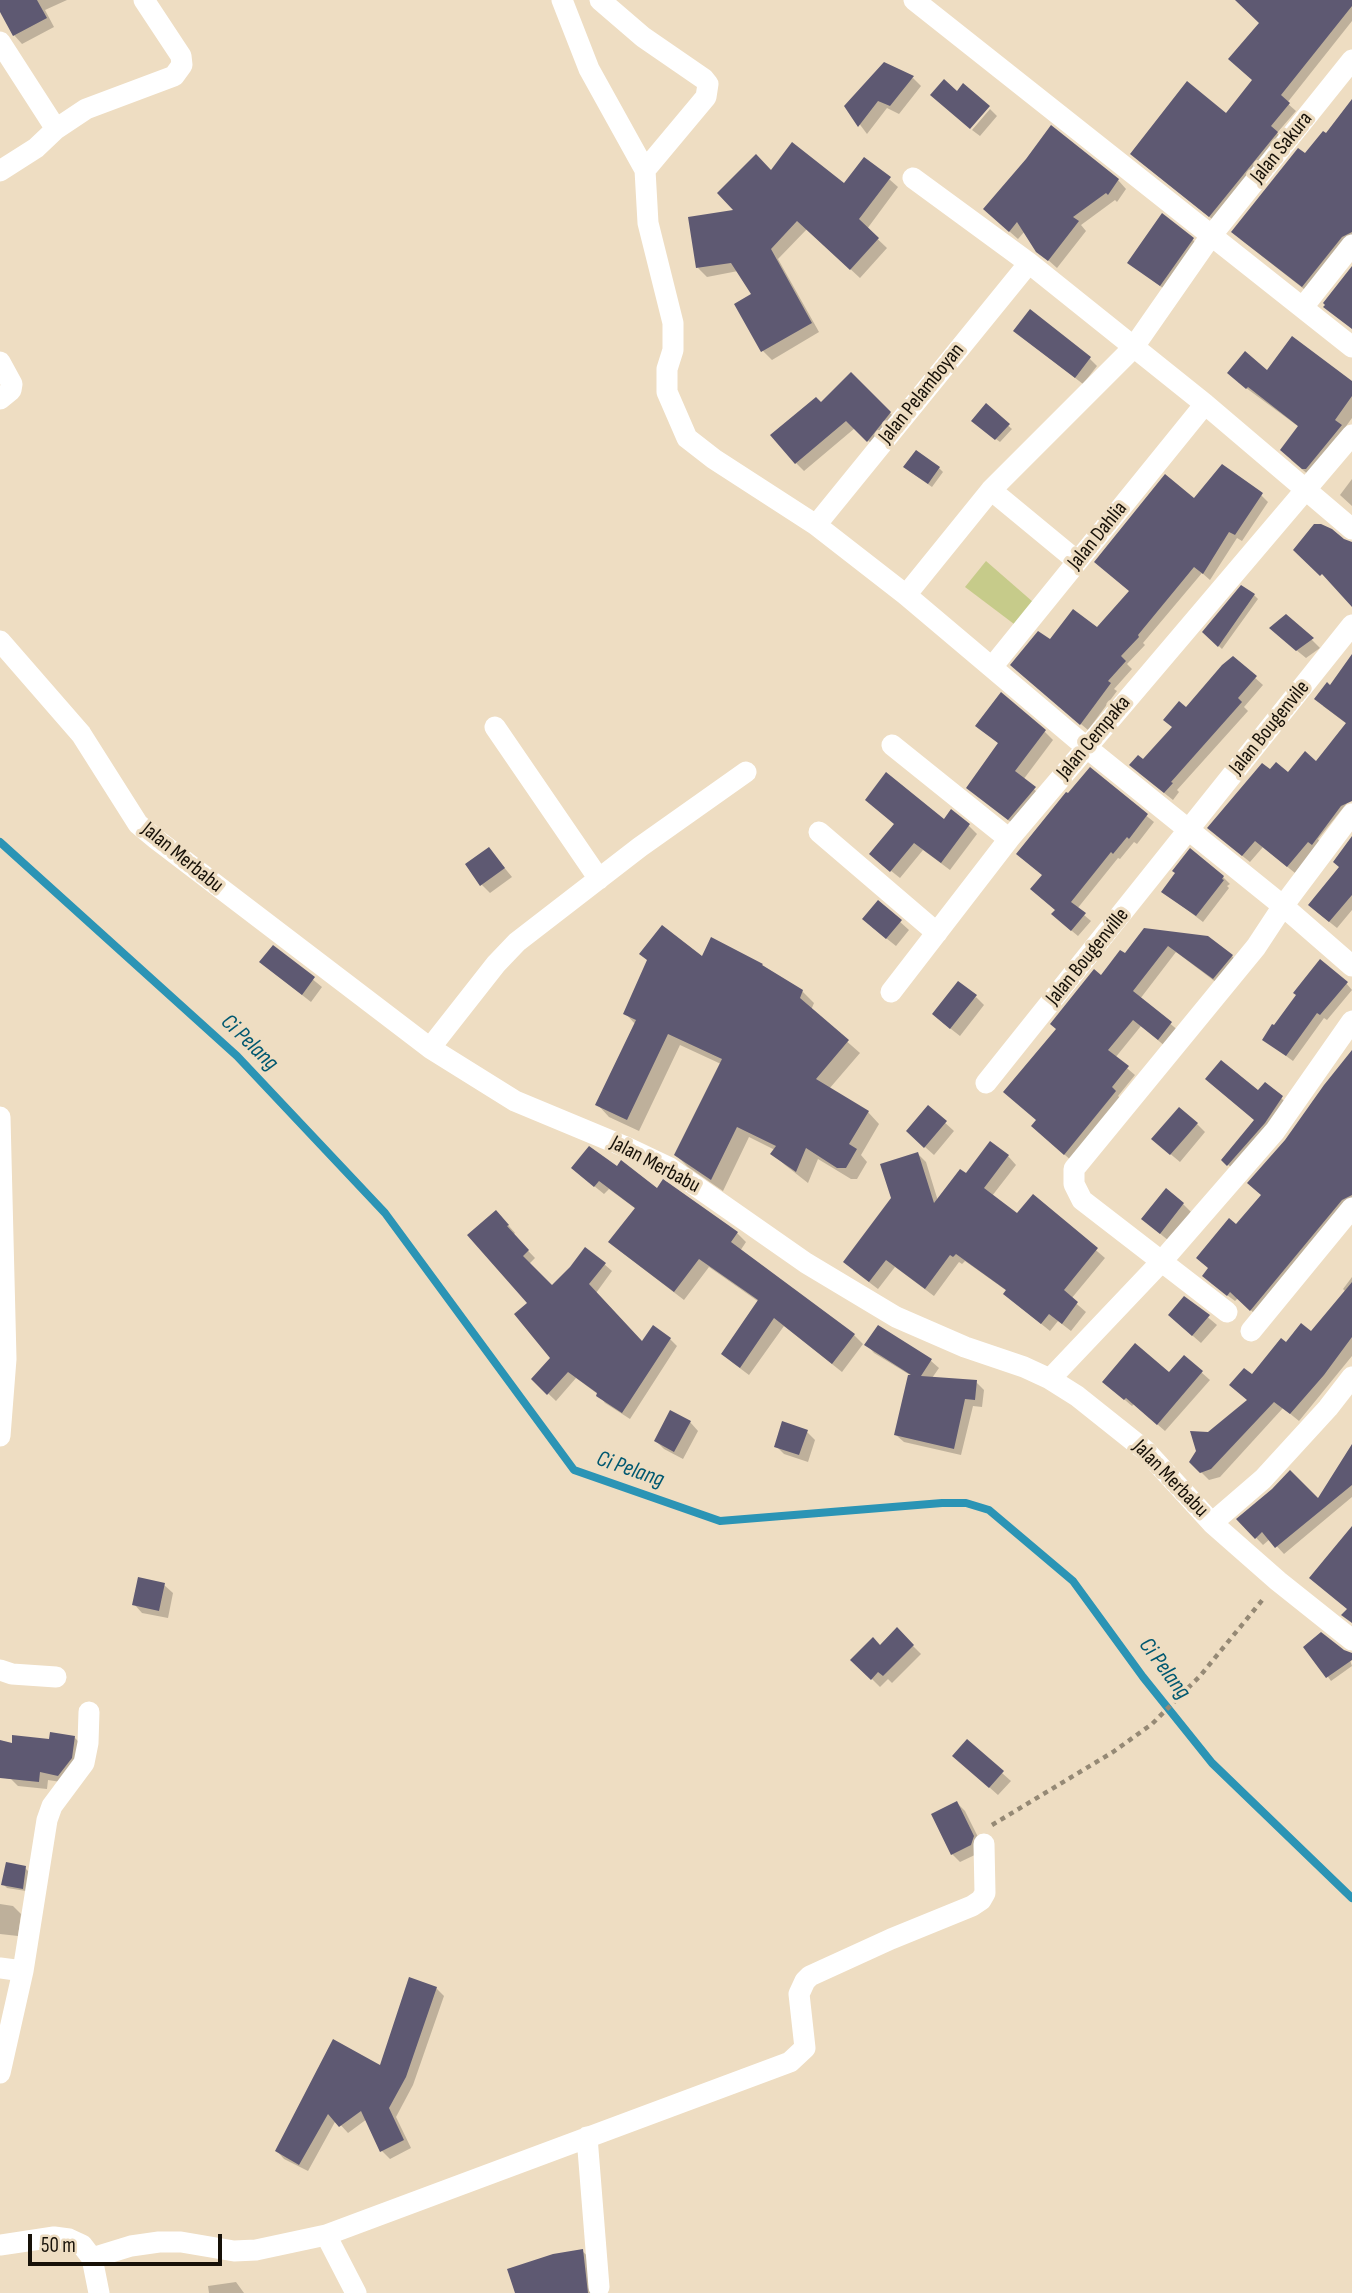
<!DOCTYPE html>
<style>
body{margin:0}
#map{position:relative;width:1352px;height:2293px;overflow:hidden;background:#eeddc2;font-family:"Sofia Sans Condensed",sans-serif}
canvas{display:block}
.scale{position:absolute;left:28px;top:2234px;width:194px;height:32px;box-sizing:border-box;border:4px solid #171108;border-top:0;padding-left:9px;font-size:21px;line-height:24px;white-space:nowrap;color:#171108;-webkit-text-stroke:5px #eeddc2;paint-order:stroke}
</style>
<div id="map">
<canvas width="1352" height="2293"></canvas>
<div class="scale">50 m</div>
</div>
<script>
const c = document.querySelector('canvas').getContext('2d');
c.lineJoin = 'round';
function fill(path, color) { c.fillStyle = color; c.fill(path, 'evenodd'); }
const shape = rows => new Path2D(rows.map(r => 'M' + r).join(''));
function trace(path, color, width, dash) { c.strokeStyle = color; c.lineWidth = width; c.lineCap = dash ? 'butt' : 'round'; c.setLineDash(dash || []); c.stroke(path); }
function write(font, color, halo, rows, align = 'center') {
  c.font = font + ' "Sofia Sans Condensed",sans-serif'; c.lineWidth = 7; c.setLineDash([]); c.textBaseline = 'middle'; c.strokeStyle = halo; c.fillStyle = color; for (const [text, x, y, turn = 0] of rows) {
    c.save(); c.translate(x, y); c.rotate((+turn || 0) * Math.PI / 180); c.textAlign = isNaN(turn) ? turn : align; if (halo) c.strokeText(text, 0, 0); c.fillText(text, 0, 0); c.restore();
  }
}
fill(shape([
 [986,561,1033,602,1014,624,965,587]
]), '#c6cb8a');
fill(shape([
 [0,0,67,0,45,10,54,27,22,44,14,35,0,9],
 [1238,0,1352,0,1352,21,1287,103,1296,111,1277,133,1283,140,1217,223,1139,161,1227,115,1254,81,1261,23],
 [913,78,921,86,899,114,887,108,867,134,846,106],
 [1352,102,1352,241,1309,293,1240,239,1305,156,1326,136],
 [990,109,997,116,980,136,972,130],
 [772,172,844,185,889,179,898,187,867,229,887,248,860,278,807,229,778,259,819,332,772,360,763,351,753,295,738,271,707,277,698,268,737,211],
 [1118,180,1126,189,1117,202,1115,200,1081,225,1086,231,1057,268,1038,251,1025,231,1018,239,993,217],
 [1192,239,1201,248,1169,293,1129,262],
 [1023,338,1089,358,1097,366,1083,384],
 [1268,373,1352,383,1352,418,1310,476,1291,460,1299,427,1238,382],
 [851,374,898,421,876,448,855,428,804,471,796,463,821,404],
 [986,406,1012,429,1000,442,977,425],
 [939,468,943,472,932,487,909,471],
 [1352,479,1352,506,1340,495],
 [1261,495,1268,502,1242,541,1237,538,1210,580,1202,573,1143,643,1145,645,1127,664,1132,669,1114,689,1117,691,1088,730,1019,672,1050,641,1097,630,1130,591,1194,500],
 [1254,595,1258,599,1222,649,1204,632],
 [1286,616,1312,640,1320,648,1306,658,1279,636],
 [1352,657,1352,797,1318,839,1320,842,1295,873,1263,847,1250,862,1216,835,1270,772,1288,774,1316,763,1347,724,1323,706,1331,688],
 [1233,658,1263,685,1244,707,1248,711,1177,790,1179,792,1173,800,1139,773,1186,709],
 [978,726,1045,732,1053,740,1023,780,1043,797,1017,827,977,796,999,744],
 [1090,770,1154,822,1137,844,1134,842,1120,859,1118,858,1077,909,1091,921,1078,936,1060,921,1044,876,1068,796],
 [945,821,969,826,977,834,950,870,923,850,900,878,880,862],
 [1352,839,1352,910,1337,928,1317,912,1341,868],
 [489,849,512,877,490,893,482,885],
 [1223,877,1230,884,1227,886,1229,888,1203,922,1164,892],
 [878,902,909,930,896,946,872,927],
 [1144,930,1232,956,1239,964,1221,986,1176,952,1140,999,1179,1031,1166,1047,1141,1026,1115,1058,1135,1075,1118,1096,1123,1100,1073,1162,1041,1134,1038,1121,1101,977,1125,956],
 [712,940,762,965,802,991,814,1003,811,1010,860,1053,829,1089,868,1112,879,1124,861,1155,867,1162,857,1179,851,1179,818,1159,808,1183,785,1165,773,1154,775,1150,749,1137,723,1191,688,1167,676,1155,721,1064,680,1045,639,1131,609,1117,598,1105,636,1025,625,1013,702,959],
 [273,947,322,987,311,1002,270,970],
 [1346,983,1352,990,1327,1020,1324,1018,1293,1061,1264,1040],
 [976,997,984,1005,960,1036,942,1022],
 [1352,1053,1352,1205,1258,1317,1238,1298,1235,1301,1211,1283,1236,1227,1263,1195,1286,1141],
 [1265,1084,1290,1106,1237,1173,1223,1160,1256,1120,1258,1093],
 [929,1108,954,1131,934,1155,916,1139],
 [1197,1124,1205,1132,1180,1162,1162,1147],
 [917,1153,926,1162,938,1201,966,1176,1008,1156,1016,1165,992,1196,1017,1216,1034,1197,1105,1258,1071,1299,1086,1312,1071,1331,1058,1321,1050,1331,1014,1302,1007,1291,965,1261,962,1264,959,1262,934,1296,895,1267,878,1289,853,1270],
 [617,1169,658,1190,664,1182,737,1233,746,1242,740,1251,854,1335,863,1344,842,1372,784,1326,749,1375,733,1363,723,1354,759,1302,709,1267,684,1300,620,1251,611,1242,636,1209,609,1189,604,1194,583,1177],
 [1183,1204,1191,1212,1169,1241,1152,1227],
 [503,1219,515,1233,513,1235,535,1258,529,1264,552,1288,604,1264,612,1271,596,1293,643,1343,670,1339,677,1346,630,1419,605,1403,599,1395,576,1378,556,1401,533,1379,553,1358,530,1303],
 [1352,1277,1352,1356,1299,1421,1283,1408,1220,1477,1209,1480,1191,1462,1209,1434,1249,1401,1252,1377,1286,1345,1311,1333,1346,1292,1343,1289],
 [1185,1298,1217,1325,1201,1343,1178,1323],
 [879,1327,931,1361,939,1368,932,1378,976,1382,984,1390,982,1407,973,1406,961,1455,904,1442,896,1435,910,1375,874,1353,867,1345],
 [1184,1357,1210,1380,1165,1431,1134,1404,1132,1406,1112,1389,1169,1374],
 [690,1422,698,1431,683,1459,664,1449,656,1441],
 [807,1432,815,1440,808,1462,784,1454,776,1446],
 [1352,1460,1352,1497,1284,1554,1270,1539,1263,1545,1239,1520,1318,1501],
 [164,1585,173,1593,168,1618,142,1613,134,1604],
 [897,1630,921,1654,892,1683,888,1679,880,1687,853,1660,880,1647],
 [1306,1647,1349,1657,1352,1666,1331,1681],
 [74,1737,83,1746,67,1783,48,1780,47,1789,18,1786,11,1779,0,1777,0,1742,13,1745],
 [967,1742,1011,1781,998,1795,963,1764],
 [957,1803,965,1811,982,1845,979,1853,960,1862,952,1854],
 [25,1868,29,1872,26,1891,7,1888,3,1884],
 [0,1904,13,1906,21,1914,18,1936,0,1934],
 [436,1988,444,1996,413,2085,396,2117,411,2148,390,2159,382,2151,367,2119,348,2133,336,2120,308,2171,284,2159,277,2151,381,2067],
 [582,2251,591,2259,593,2293,517,2293],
 [236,2282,244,2293,209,2293,208,2286]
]), '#0003');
trace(shape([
 [0,842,237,1056,385,1213,574,1470,720,1521,942,1503,966,1503,989,1510,1073,1581,1143,1677,1212,1763,1352,1898]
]), '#2b94b5', 8);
fill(shape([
 [0,0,37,0,47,18,13,36,0,12],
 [1235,0,1352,0,1352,6,1281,95,1290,103,1271,126,1278,132,1209,217,1130,154,1187,81,1226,113,1252,80,1228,59,1259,23],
 [884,62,914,76,890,106,878,101,858,127,844,106],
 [944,79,957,91,963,83,990,106,970,129,930,95],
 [1352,99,1352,232,1342,237,1302,287,1231,232,1298,148,1305,153,1323,131,1326,133],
 [1051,125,1119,179,1108,195,1106,193,1073,217,1079,221,1048,261,1036,252,1017,222,1009,232,983,209,1026,159],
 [792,142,844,183,864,157,891,177,859,219,879,238,850,270,797,221,771,249,812,323,761,352,734,304,751,294,731,263,696,268,688,217,733,210,717,193,756,154,771,170],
 [1162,213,1194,238,1160,286,1127,263],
 [1352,266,1352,329,1323,307,1325,305,1323,303],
 [1030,309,1091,357,1075,378,1013,331],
 [1292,336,1352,381,1352,396,1335,420,1342,425,1306,469,1302,469,1280,450,1298,426,1248,387,1246,389,1227,373,1245,351,1267,370],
 [851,372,891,412,867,442,846,421,795,464,770,435,816,397,821,402],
 [986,403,1010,424,995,440,971,421],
 [916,450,940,467,928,484,903,467],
 [1222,464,1263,493,1235,535,1229,532,1203,574,1194,567,1138,635,1139,637,1121,656,1126,661,1108,681,1111,683,1080,725,1010,665,1038,631,1050,639,1073,609,1097,627,1129,591,1094,562,1165,474,1194,498],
 [1314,524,1321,524,1332,529,1344,539,1352,542,1352,607,1322,574,1320,576,1293,550],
 [1241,585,1255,594,1218,647,1202,632],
 [1286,614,1314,638,1296,651,1269,628],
 [1352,654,1352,801,1341,806,1312,845,1308,842,1287,867,1255,841,1242,856,1207,828,1262,763,1270,769,1276,762,1288,772,1305,751,1316,761,1346,723,1314,699,1327,682,1330,685],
 [1233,656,1257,676,1238,698,1242,702,1171,782,1173,783,1164,793,1129,765,1138,755,1143,759,1172,727,1163,720,1179,701,1186,707,1222,665],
 [1001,692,1046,730,1015,771,1036,787,1008,820,966,788,998,743,975,726],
 [1090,767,1148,814,1129,839,1127,837,1113,854,1111,852,1071,902,1086,913,1071,931,1051,914,1055,910,1030,889,1042,875,1016,854,1066,792,1068,793],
 [886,772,944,819,951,809,970,824,941,863,914,843,890,872,869,854,894,824,865,800],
 [1352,836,1352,895,1329,922,1308,905,1339,867,1333,862],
 [489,847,505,868,480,886,465,864],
 [1190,848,1224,876,1222,879,1224,880,1196,916,1161,892,1175,873,1172,871],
 [878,900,902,920,886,939,862,919],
 [662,925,702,956,711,937,763,964,762,965,803,990,800,998,849,1040,816,1079,869,1111,849,1144,857,1149,846,1168,837,1168,806,1148,796,1172,770,1154,776,1146,737,1127,711,1180,674,1155,722,1059,668,1034,627,1120,595,1105,636,1020,623,1014,647,960,639,954],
 [1144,928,1208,936,1233,955,1213,979,1168,946,1133,991,1172,1022,1158,1040,1133,1020,1108,1050,1129,1066,1112,1087,1116,1091,1064,1155,1031,1126,1036,1120,1003,1092,1056,1029,1050,1024,1094,969,1101,975,1120,950,1125,953],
 [273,945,315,977,302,995,259,962],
 [1320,959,1348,982,1320,1015,1317,1013,1286,1056,1262,1040,1272,1024,1274,1025,1296,995,1293,993],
 [958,981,977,995,950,1029,932,1014],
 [1352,1050,1352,1195,1342,1200,1250,1311,1230,1292,1227,1296,1202,1276,1208,1268,1196,1258,1229,1218,1236,1224,1261,1195,1247,1183,1285,1140,1324,1085],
 [1221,1060,1258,1090,1265,1082,1283,1096,1265,1123,1227,1166,1221,1160,1254,1120,1205,1079],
 [928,1105,947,1121,924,1148,906,1131],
 [1179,1107,1198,1123,1170,1155,1151,1139],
 [990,1141,1009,1155,984,1188,1017,1213,1033,1194,1098,1248,1064,1290,1078,1302,1062,1324,1049,1314,1041,1324,1003,1294,1006,1290,956,1254,953,1257,950,1255,925,1289,886,1260,869,1282,843,1262,891,1198,880,1164,918,1152,934,1203,960,1169,966,1173],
 [589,1146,617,1166,621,1160,657,1188,663,1179,738,1232,731,1242,855,1334,832,1364,774,1318,740,1368,721,1354,758,1300,699,1259,674,1292,608,1242,635,1208,599,1181,594,1187,571,1168],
 [1166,1188,1184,1203,1160,1234,1141,1219],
 [496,1210,509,1225,507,1226,529,1250,523,1256,552,1285,570,1267,585,1247,606,1263,589,1284,642,1341,653,1325,671,1338,622,1413,596,1396,597,1393,568,1372,547,1395,531,1379,550,1358,514,1314,527,1303,467,1235],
 [1352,1282,1352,1337,1324,1375,1290,1414,1274,1402,1211,1469,1200,1473,1189,1462,1196,1451,1190,1431,1208,1432,1247,1400,1229,1385,1244,1368,1252,1374,1281,1338,1286,1342,1301,1323,1311,1331],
 [1184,1296,1210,1315,1192,1336,1168,1315],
 [878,1325,932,1359,921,1376,977,1380,975,1400,965,1399,954,1449,894,1435,908,1375,911,1375,864,1345],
 [1135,1343,1169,1372,1184,1355,1203,1371,1157,1425,1126,1398,1124,1400,1102,1382],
 [670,1410,691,1421,674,1452,654,1441],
 [782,1421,808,1430,799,1455,774,1447],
 [1352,1444,1352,1485,1275,1548,1262,1532,1255,1539,1236,1519,1272,1489,1290,1470,1318,1498],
 [1352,1526,1352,1623,1341,1615,1347,1609,1309,1578],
 [138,1577,165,1583,159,1611,132,1605],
 [897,1627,914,1645,883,1676,878,1672,871,1680,850,1660,873,1637,880,1645],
 [1321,1632,1344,1650,1352,1653,1352,1660,1326,1678,1303,1647],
 [50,1732,75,1736,72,1758,58,1776,40,1772,39,1782,0,1778,0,1740,12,1743,12,1735,49,1739],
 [967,1739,1004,1771,989,1788,952,1756],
 [957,1801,974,1836,971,1845,951,1855,931,1814],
 [6,1862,26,1866,23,1889,1,1885],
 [409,1977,437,1987,406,2077,389,2108,404,2140,380,2152,361,2111,339,2127,328,2114,299,2165,275,2151,333,2039,380,2065],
 [583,2249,588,2293,515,2293,507,2269,553,2254]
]), '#5e5972');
trace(shape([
 [992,1825,1113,1752,1152,1724,1200,1676,1264,1598]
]), '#958975', 4.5, [5, 5]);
trace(shape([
 [562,0,589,69,645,170,648,223,673,323,673,350,667,369,667,392,687,438,714,459,816,525,906,595,1086,747,1283,906,1352,966],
 [600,0,643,37,704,79,708,84,706,97,645,170],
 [914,0,1352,347],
 [0,42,56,129],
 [0,171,36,148,56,129,86,109,174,76,182,65,181,56,144,0],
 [913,178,1029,263,1205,404,1352,529],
 [1303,307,1352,245],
 [0,362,12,384,11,390,0,399],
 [991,490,1077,561],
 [816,525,1029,263],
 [906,595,991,490,1133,348,1211,236,1352,60],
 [0,641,81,734,138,824,156,839,430,1048,515,1101,628,1148,670,1168,806,1263,896,1317,965,1347,1024,1367,1050,1379,1077,1396,1146,1451,1212,1523,1278,1581,1352,1640],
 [992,667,1205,404],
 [495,727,599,879],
 [892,745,1009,839],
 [819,832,937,933],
 [891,992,1009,839,1352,435],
 [430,1048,496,964,517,942,640,847,746,772],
 [986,1083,1352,625],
 [0,1117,6,1359,0,1436],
 [1227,1312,1082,1200,1074,1184,1074,1169,1256,947,1283,906,1352,814],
 [1251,1331,1352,1208],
 [1050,1379,1162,1261,1275,1131,1352,1021],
 [1212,1523,1263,1479,1328,1408,1352,1377],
 [0,1670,12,1674,56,1677],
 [0,1968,23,1971],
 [0,2073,23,1971,47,1820,52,1806,84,1763,88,1743,89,1712],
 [587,2137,599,2287],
 [326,2235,356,2293],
 [0,2245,54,2237,69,2239,82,2245,92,2258,99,2293],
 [92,2258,131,2246,159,2242,181,2242,234,2251,256,2250,326,2235,790,2062,805,2048,799,1994,805,1981,810,1976,891,1939,972,1906,981,1900,985,1893,984,1844]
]), '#fff', 21);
write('21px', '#171108', '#eeddc2', [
 ["Jalan Sakura",1282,148,-51],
 ["Jalan Pelamboyan",922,394,-51],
 ["Jalan Dahlia",1098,536,-51],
 ["Jalan Bougenvile",1270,728,-51],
 ["Jalan Cempaka",1094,738,-50],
 ["Jalan Merbabu",182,858,39],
 ["Jalan Bougenville",1088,957,-51],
 ["Jalan Merbabu",655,1165,28],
 ["Jalan Merbabu",1170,1479,46]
]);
write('italic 23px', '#005870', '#eeddc2', [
 ["Ci Pelang",249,1043,44],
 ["Ci Pelang",630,1470,19],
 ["Ci Pelang",1164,1669,53]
]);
</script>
